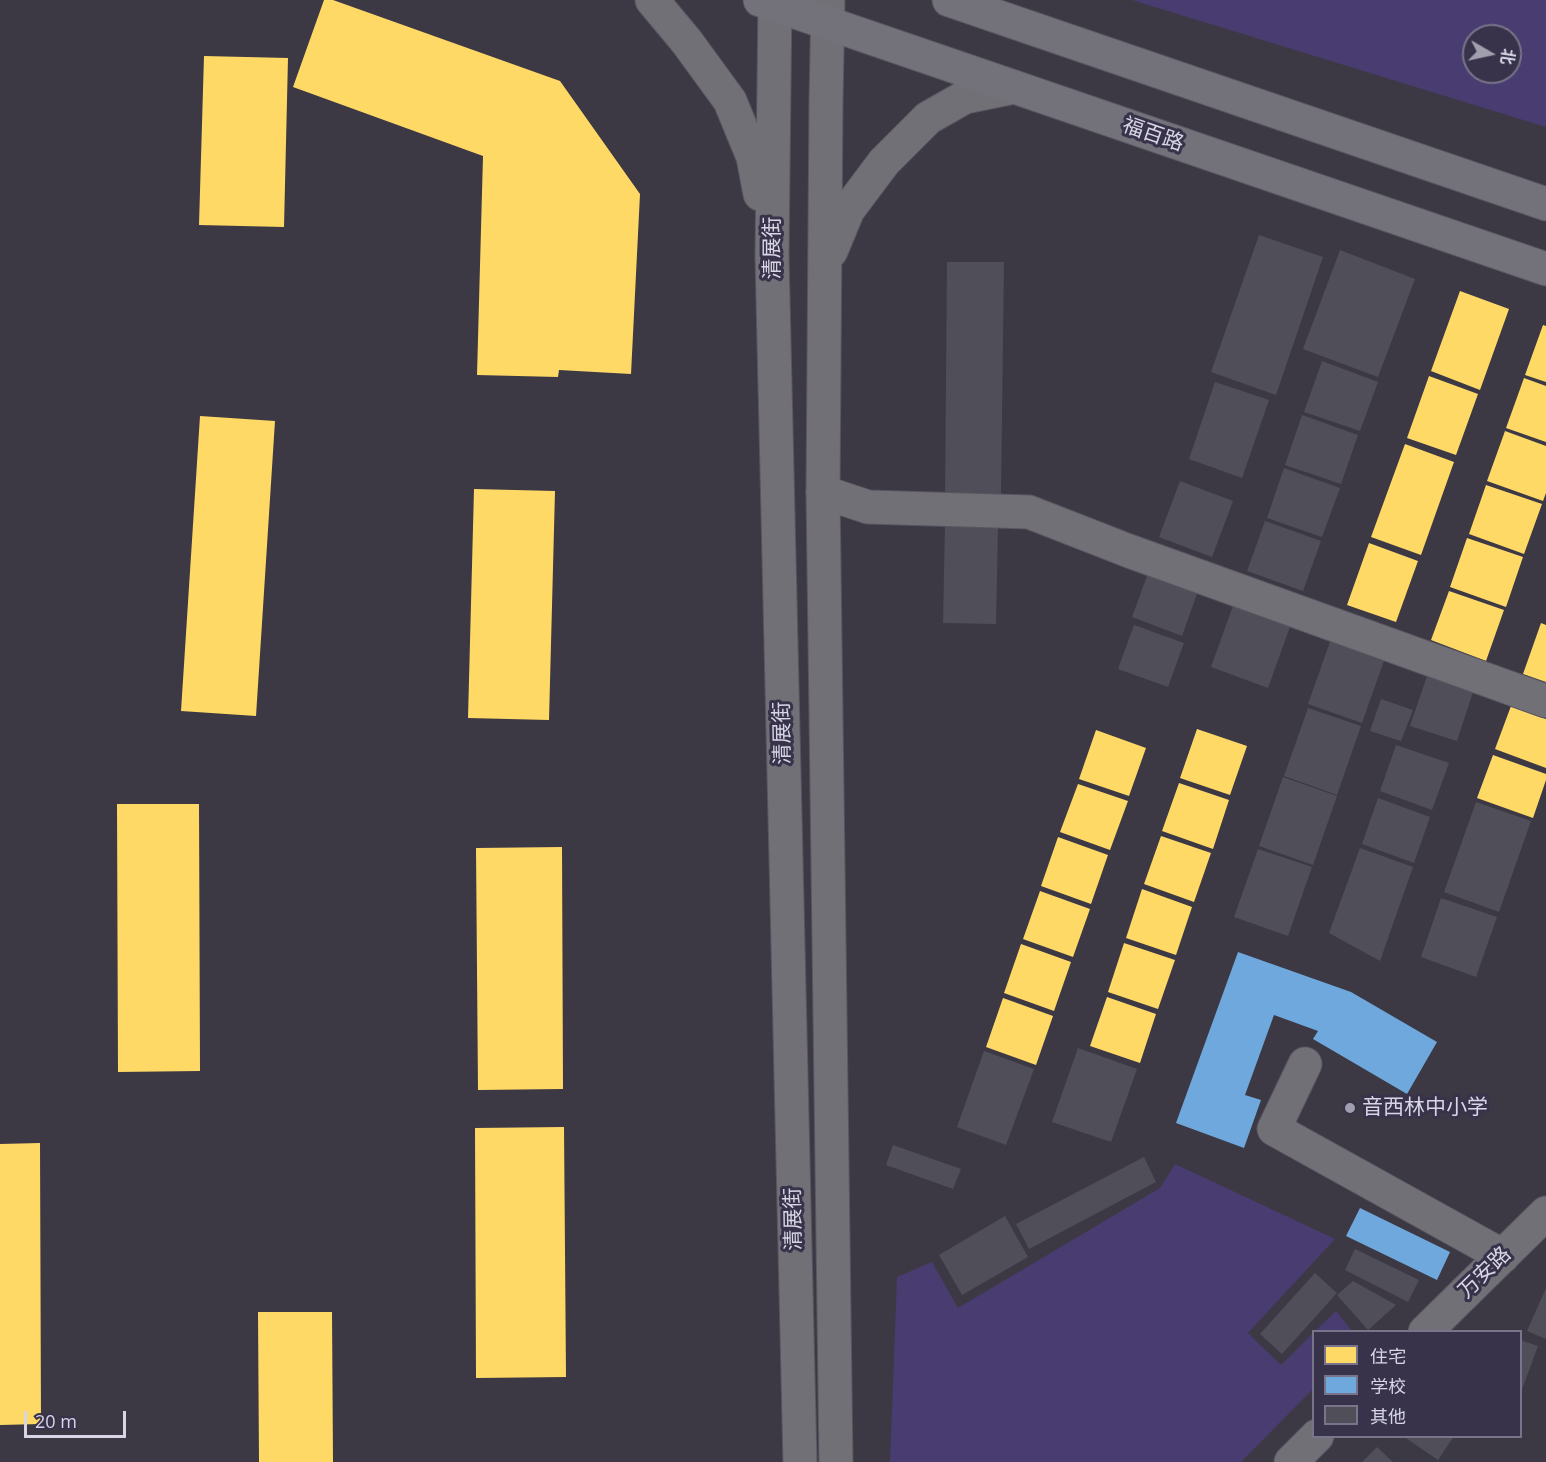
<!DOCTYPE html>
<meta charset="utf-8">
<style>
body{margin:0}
#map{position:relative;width:1546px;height:1462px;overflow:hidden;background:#3c3945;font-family:"Open Sans","Noto Sans SC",sans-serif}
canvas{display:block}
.legend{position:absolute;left:1312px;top:1330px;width:210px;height:108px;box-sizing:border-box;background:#38334b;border:2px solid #787489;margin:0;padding:8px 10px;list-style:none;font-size:18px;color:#d8d6e5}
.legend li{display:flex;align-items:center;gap:12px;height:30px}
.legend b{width:30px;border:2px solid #787489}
.north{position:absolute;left:1462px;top:24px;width:60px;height:60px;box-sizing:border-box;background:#38334b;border:2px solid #787489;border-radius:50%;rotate:99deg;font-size:16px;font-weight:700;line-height:24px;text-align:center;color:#d8d6e5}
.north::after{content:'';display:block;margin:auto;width:21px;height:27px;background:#a19fad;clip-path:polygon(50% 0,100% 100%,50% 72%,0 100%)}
.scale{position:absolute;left:24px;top:1411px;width:102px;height:27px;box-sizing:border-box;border:3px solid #d8d6e5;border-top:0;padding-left:8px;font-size:18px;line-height:21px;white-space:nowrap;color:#d8d6e5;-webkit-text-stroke:4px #38334b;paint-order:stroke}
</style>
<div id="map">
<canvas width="1546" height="1462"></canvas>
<ul class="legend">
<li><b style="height:16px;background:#ffd966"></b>住宅</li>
<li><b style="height:16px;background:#6fa8dc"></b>学校</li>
<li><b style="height:16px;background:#504e59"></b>其他</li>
</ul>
<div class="north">北</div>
<div class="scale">20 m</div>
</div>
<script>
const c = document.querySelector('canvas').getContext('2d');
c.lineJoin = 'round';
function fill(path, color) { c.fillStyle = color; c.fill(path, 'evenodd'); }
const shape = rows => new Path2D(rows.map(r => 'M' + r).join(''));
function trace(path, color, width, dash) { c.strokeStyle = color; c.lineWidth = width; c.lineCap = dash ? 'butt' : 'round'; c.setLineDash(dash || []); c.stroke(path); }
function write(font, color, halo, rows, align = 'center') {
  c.font = font + ' "Open Sans","Noto Sans SC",sans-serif'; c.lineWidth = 6; c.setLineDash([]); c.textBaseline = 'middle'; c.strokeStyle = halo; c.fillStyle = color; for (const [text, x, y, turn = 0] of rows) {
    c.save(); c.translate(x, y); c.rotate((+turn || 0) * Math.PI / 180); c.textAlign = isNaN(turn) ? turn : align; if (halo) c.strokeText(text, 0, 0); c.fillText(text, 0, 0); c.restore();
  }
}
fill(shape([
 [1132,0,1546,0,1546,127],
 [1474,36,1510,36,1510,72,1474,72],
 [1175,1164,1335,1239,1248,1333,1281,1365,1313,1333,1313,1389,1241,1462,890,1462,897,1277,932,1262,958,1308,1160,1188],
 [1336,1311,1352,1331,1315,1331]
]), '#493c70');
fill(shape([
 [324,0,333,0,560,81,640,194,631,374,559,370,558,377,477,375,483,156,293,87],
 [204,56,288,58,284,227,199,225],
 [1460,291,1509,309,1480,390,1431,371],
 [1543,325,1546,326,1546,382,1525,375],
 [1429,376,1478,394,1456,455,1407,438],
 [1524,378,1546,386,1546,442,1506,428],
 [200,416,275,421,256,716,181,711],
 [1505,431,1546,446,1546,493,1543,501,1487,481],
 [1405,444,1454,462,1421,555,1371,537],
 [1486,485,1542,504,1524,554,1469,534],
 [474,489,555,491,549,720,468,718],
 [1467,538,1523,557,1506,607,1450,587],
 [1369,543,1418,561,1396,622,1347,605],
 [1449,591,1504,610,1486,661,1431,640],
 [1541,623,1546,625,1546,682,1523,674],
 [1511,706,1546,719,1546,768,1495,749],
 [1197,729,1247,746,1230,795,1180,778],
 [1096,730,1146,748,1129,796,1079,779],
 [1493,755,1546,774,1546,780,1533,818,1477,798],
 [1179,783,1229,800,1213,849,1162,831],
 [1078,784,1128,801,1110,850,1060,832],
 [117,804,199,804,200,1071,118,1072],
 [1161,836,1211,853,1194,902,1144,884],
 [1058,837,1108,855,1091,904,1041,886],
 [562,847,563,1089,478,1090,476,848],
 [1142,889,1192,907,1176,955,1126,938],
 [1040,891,1090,909,1073,957,1023,939],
 [1124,943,1175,960,1158,1009,1108,992],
 [1021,944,1071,962,1054,1011,1004,993],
 [1107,997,1156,1014,1140,1063,1090,1046],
 [1003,998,1053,1016,1036,1065,986,1047],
 [564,1127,566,1377,476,1378,475,1128],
 [40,1143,41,1424,0,1425,0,1144],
 [258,1312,332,1312,333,1462,259,1462]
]), '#ffd966');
fill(shape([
 [1238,952,1351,992,1437,1042,1407,1094,1313,1039,1318,1031,1274,1015,1245,1095,1261,1100,1244,1148,1176,1123],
 [1360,1208,1450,1252,1437,1280,1346,1236]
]), '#6fa8dc');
fill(shape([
 [1259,235,1323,257,1276,395,1211,372],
 [1340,250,1415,279,1378,377,1303,349],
 [947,262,1004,262,1001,496,945,496],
 [1322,361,1378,382,1360,431,1304,412],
 [1215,382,1269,400,1242,478,1189,459],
 [1302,415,1358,435,1341,484,1285,465],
 [1284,468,1340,488,1322,537,1267,518],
 [1180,481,1233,501,1212,557,1159,537],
 [1265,521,1321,541,1303,591,1247,571],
 [945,525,998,526,996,624,943,623],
 [1148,573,1198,591,1182,636,1132,617],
 [1234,603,1291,624,1268,688,1211,667],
 [1134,625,1184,643,1168,687,1118,669],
 [1332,636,1386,655,1362,723,1308,704],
 [1428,673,1474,689,1457,741,1410,726],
 [1381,699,1413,710,1401,741,1370,731],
 [1308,708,1361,726,1337,795,1284,776],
 [1396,745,1449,763,1432,810,1380,791],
 [1283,777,1337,796,1313,865,1259,846],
 [1378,798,1430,817,1414,863,1362,844],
 [1476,802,1531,821,1499,912,1444,892],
 [1360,848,1413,867,1380,961,1329,933],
 [1258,849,1312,867,1288,936,1234,917],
 [1441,898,1497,917,1476,977,1421,957],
 [1078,1048,1137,1069,1111,1142,1052,1122],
 [984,1051,1034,1069,1006,1145,957,1127],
 [893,1145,961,1169,953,1189,886,1165],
 [1144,1157,1156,1182,1029,1249,1016,1224],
 [1005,1216,1028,1257,962,1295,939,1255],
 [1355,1249,1419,1280,1408,1302,1345,1270],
 [1315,1273,1337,1293,1282,1354,1260,1334],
 [1353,1281,1396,1305,1368,1330,1337,1295],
 [1546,1288,1546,1339,1527,1331],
 [1520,1340,1538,1346,1521,1392,1520,1392],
 [1403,1436,1454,1436,1438,1460],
 [1377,1447,1393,1462,1362,1462]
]), '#504e59');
const minor = shape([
 [823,492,868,507,1029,512,1129,551,1546,701],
 [1305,1064,1274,1129,1503,1256],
 [1425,1332,1546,1213],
 [1291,1462,1317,1436]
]);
const tertiary = shape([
 [652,0,687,42,730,101,753,157,760,194],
 [775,0,772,256,800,1462],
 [828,0,826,101,823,492,836,1462],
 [831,251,848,210,884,162,928,118,965,97,1014,87]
]);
const primary = shape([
 [760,0,1546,269],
 [949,0,1546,204]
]);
trace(minor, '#595661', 35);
trace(tertiary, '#595661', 35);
trace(primary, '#595661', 35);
trace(minor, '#727077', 33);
trace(tertiary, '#727077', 33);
trace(primary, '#73727b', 33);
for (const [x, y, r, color] of [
 [1350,1108,6,"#a19fad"]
]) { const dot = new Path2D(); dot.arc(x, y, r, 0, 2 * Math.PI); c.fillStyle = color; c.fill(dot); trace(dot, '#38334b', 2); }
write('21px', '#d8d6e5', '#38334b', [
 ["福百路",1153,135,19],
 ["清展街",773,248,-90],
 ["清展街",783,733,-91],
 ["清展街",794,1219,-91],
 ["万安路",1485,1273,-44]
]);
write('21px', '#d8d6e5', '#38334b', [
 ["音西林中小学",1362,1108]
], 'left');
</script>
